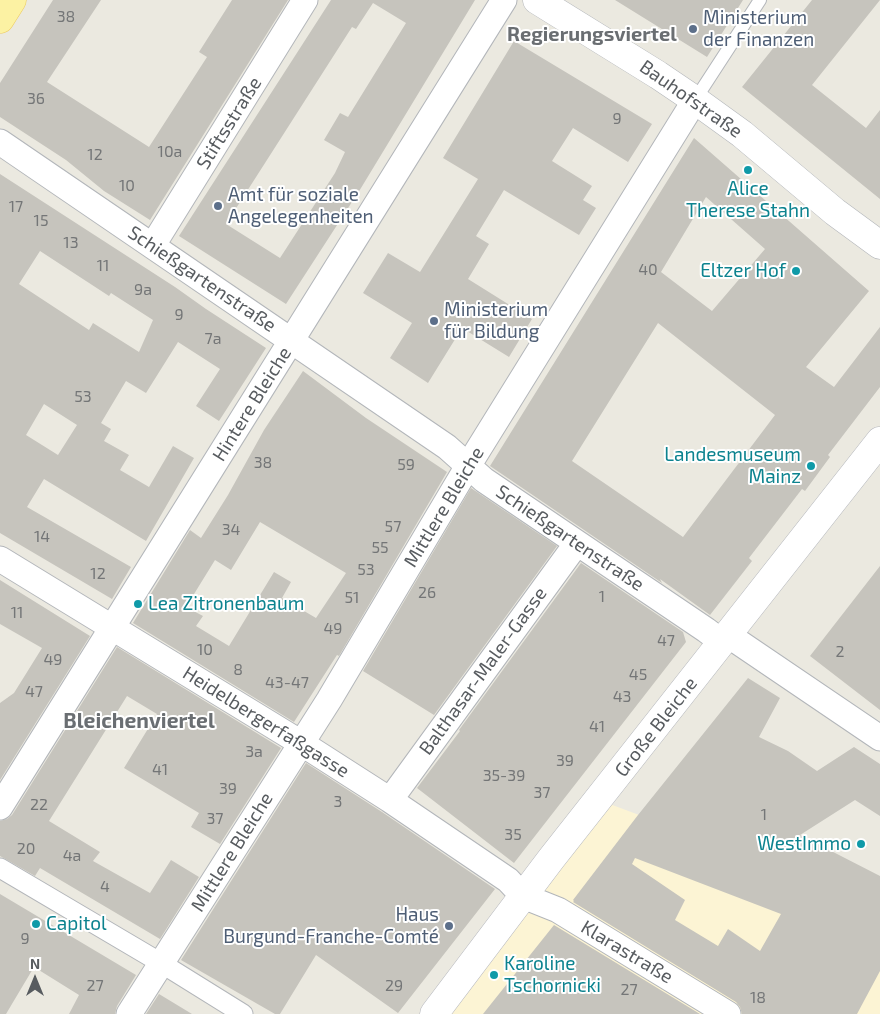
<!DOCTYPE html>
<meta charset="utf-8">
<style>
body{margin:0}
#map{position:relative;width:880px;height:1014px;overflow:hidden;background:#ebe9e0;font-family:"Exo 2",sans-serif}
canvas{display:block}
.north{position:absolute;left:10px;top:954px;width:50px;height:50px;-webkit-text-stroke:4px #fff;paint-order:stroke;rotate:0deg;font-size:14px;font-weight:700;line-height:20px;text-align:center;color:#585c60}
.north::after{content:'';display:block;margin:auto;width:18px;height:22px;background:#585c60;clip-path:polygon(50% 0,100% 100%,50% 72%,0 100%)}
</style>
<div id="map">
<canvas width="880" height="1014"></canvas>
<div class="north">N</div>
</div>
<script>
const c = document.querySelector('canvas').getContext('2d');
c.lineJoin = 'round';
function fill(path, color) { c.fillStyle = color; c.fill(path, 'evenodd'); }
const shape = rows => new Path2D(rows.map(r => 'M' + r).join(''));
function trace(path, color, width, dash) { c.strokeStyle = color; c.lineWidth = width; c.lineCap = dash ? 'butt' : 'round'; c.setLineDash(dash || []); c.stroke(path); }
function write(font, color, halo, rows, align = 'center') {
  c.font = font + ' "Exo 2",sans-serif'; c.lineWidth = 4; c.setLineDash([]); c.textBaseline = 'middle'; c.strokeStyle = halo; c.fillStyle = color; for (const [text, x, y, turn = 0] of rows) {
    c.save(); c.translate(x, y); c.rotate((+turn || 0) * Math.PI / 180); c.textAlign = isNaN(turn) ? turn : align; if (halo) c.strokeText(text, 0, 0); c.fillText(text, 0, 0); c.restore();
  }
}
fill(shape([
 [607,803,880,905,880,1014,436,1014]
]), '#fcf4d4');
fill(shape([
 [53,0,101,0,47,82,149,147,207,57,199,52,232,0,288,0,150,220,104,191,66,160,0,117,0,83],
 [331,0,475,0,361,188,286,304,179,236],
 [373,3,406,23,348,117,340,113,324,140,345,152,335,173,280,258,226,224,352,27,356,29],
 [615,0,743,0,707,57],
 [812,0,880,0,812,85,866,128,880,110,880,199,742,87],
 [514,41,652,124,628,162,573,128,552,161,592,186,583,200,596,208,579,235,504,190,476,236,489,244,468,279,532,319,509,357,462,328,428,383,390,358,412,323,363,293,388,253,420,272,478,179,443,158],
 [694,138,869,291,806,367,834,387,880,327,880,387,828,455,830,457,805,491,802,489,749,558,752,561,710,615,660,579,662,583,490,466],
 [706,197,765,249,712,311,661,272],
 [658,323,775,415,683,537,572,461],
 [0,174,175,287,206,309,266,348,219,421,196,406,220,369,178,342,146,393,126,381,101,423,111,429,104,441,129,455,120,470,149,487,173,446,194,458,146,541,44,479,27,507,131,567,112,599,0,533],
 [40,251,109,296,111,293,153,320,139,352,93,323,89,330,19,284],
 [44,404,77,425,58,455,26,435],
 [303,371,366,418,447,472,339,656,337,655,294,722,133,623,190,530,201,538,228,495,264,430],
 [260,522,346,573,316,618,282,598,291,582,274,572,229,646,196,626,203,616,186,607,215,560,231,570],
 [471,488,557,546,434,715,363,671],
 [581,563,683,632,686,642,514,863,417,788,460,731,459,730],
 [880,566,880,710,810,656],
 [0,580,90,636,0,780,0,703,14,693,42,648,0,624],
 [117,647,281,748,220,844,191,827,199,813,124,768,157,714,127,696,49,821,100,852,93,861,150,893,171,860,199,877,160,939,40,868,35,876,0,856,0,821,7,819,12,815],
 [748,678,780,698,759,737,788,751,817,771,854,747,880,764,880,816,855,800,800,835,880,876,880,971,857,1014,742,1014,740,1007,736,1002,573,902,574,901,573,900,638,815],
 [635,858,781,914,760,951,728,929,718,946,675,920,685,900,632,864],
 [306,763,382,812,495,889,398,1013,316,955,280,1014,275,1014,181,960],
 [0,894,136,975,117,1006,115,1014,69,1014,79,995,34,967,6,1014,0,1014],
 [554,925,700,1014,483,1014],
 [159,994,192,1014,146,1014]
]), '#c6c4bd');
const service = shape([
 [695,100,760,0]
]);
const pedestrian = shape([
 [0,868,161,963,243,1014]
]);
const minor = shape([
 [0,142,447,447,484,480,706,630,722,642],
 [153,245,305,0],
 [0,559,301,743,390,800,508,880,523,896,558,910,728,1014],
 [728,635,880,738],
 [390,800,577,543],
 [0,807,504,0],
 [129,1014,329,700,468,466,695,100]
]);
const tertiary = shape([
 [537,0,658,75,695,100,742,134,835,212,880,245]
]);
const secondary = shape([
 [434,1014,551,859,880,441]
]);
const primary = shape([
 [0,19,12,0]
]);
trace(service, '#b3b6ba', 14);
trace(pedestrian, '#b3b6ba', 21);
trace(minor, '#b3b6ba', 27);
trace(tertiary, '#b3b6ba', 29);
trace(secondary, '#b4b6bc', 29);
trace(primary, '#edc957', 29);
trace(service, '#fff', 12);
trace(pedestrian, '#fff', 19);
trace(minor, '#fff', 25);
trace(tertiary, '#fff', 28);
trace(secondary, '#fff', 28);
trace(primary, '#fcf2a3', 28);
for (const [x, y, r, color] of [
 [693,29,5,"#5c6f8a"],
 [748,170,5,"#0f9aa8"],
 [218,206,5,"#5c6f8a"],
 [796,271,5,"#0f9aa8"],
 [434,321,5,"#5c6f8a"],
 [811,466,5,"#0f9aa8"],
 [138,604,5,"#0f9aa8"],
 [861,844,5,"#0f9aa8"],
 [36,924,5,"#0f9aa8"],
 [449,926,5,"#5c6f8a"],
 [494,975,5,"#0f9aa8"]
]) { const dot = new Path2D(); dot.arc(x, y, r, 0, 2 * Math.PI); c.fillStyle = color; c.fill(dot); trace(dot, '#fff', 2); }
write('16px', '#747677', null, [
 ["38",66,17],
 ["36",36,99],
 ["9",617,119],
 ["10a",170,152],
 ["12",95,155],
 ["10",127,186],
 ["17",16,207],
 ["15",41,221],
 ["13",71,243],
 ["11",103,266],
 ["40",648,270],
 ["9a",143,290],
 ["9",179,315],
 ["7a",213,339],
 ["53",83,397],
 ["38",263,463],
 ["59",406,465],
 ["57",393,527],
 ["34",231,530],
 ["14",42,537],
 ["55",380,548],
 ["53",366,570],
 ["12",98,574],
 ["26",427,593],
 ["1",602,597],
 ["51",352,598],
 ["11",17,613],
 ["49",333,629],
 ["47",666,641],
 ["10",205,650],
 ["2",840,652],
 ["49",53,660],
 ["8",238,670],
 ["45",638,675],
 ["43-47",287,683],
 ["47",34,692],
 ["43",622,697],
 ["41",597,727],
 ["3a",254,752],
 ["39",565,761],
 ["41",160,770],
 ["35-39",504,776],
 ["39",228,789],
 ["37",542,793],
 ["3",338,802],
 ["22",39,805],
 ["1",764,815],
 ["37",215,819],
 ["35",513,835],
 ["20",26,849],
 ["4a",72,856],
 ["4",105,887],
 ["9",25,939],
 ["27",95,986],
 ["29",394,986],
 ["27",629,990],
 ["18",758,998]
]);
write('19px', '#4e5e75', '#fff', [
 ["Ministerium",703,18],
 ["der Finanzen",703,40],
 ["Amt für soziale",228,195],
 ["Angelegenheiten",228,217],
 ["Ministerium",444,310],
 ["für Bildung",444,332],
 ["Haus",439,915,"right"],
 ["Burgund-Franche-Comté",439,937,"right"]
], 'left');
write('19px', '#585c60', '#fff', [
 ["Bauhofstraße",691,99,35],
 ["Stiftsstraße",229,123,-58],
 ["Schießgartenstraße",202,279,34],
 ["Hintere Bleiche",252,404,-58],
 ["Mittlere Bleiche",444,507,-59],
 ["Schießgartenstraße",570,538,34],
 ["Balthasar-Maler-Gasse",483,671,-54],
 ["Heidelbergerfaßgasse",266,722,32],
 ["Große Bleiche",656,727,-52],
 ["Mittlere Bleiche",232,852,-58],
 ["Klarastraße",627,952,31]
]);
write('19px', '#0d838f', '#fff', [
 ["Alice",748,189,"center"],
 ["Therese Stahn",748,211,"center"],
 ["Eltzer Hof",786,271],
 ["Landesmuseum",801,455],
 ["Mainz",801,477],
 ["Lea Zitronenbaum",148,604,"left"],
 ["WestImmo",851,844],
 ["Capitol",46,924,"left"],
 ["Karoline",504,964,"left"],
 ["Tschornicki",504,986,"left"]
], 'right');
write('bold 20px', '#6a6e72', '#fff', [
 ["Regierungsviertel",592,34]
]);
write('bold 21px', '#6a6e72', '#fff', [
 ["Bleichenviertel",139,721]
]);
</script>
